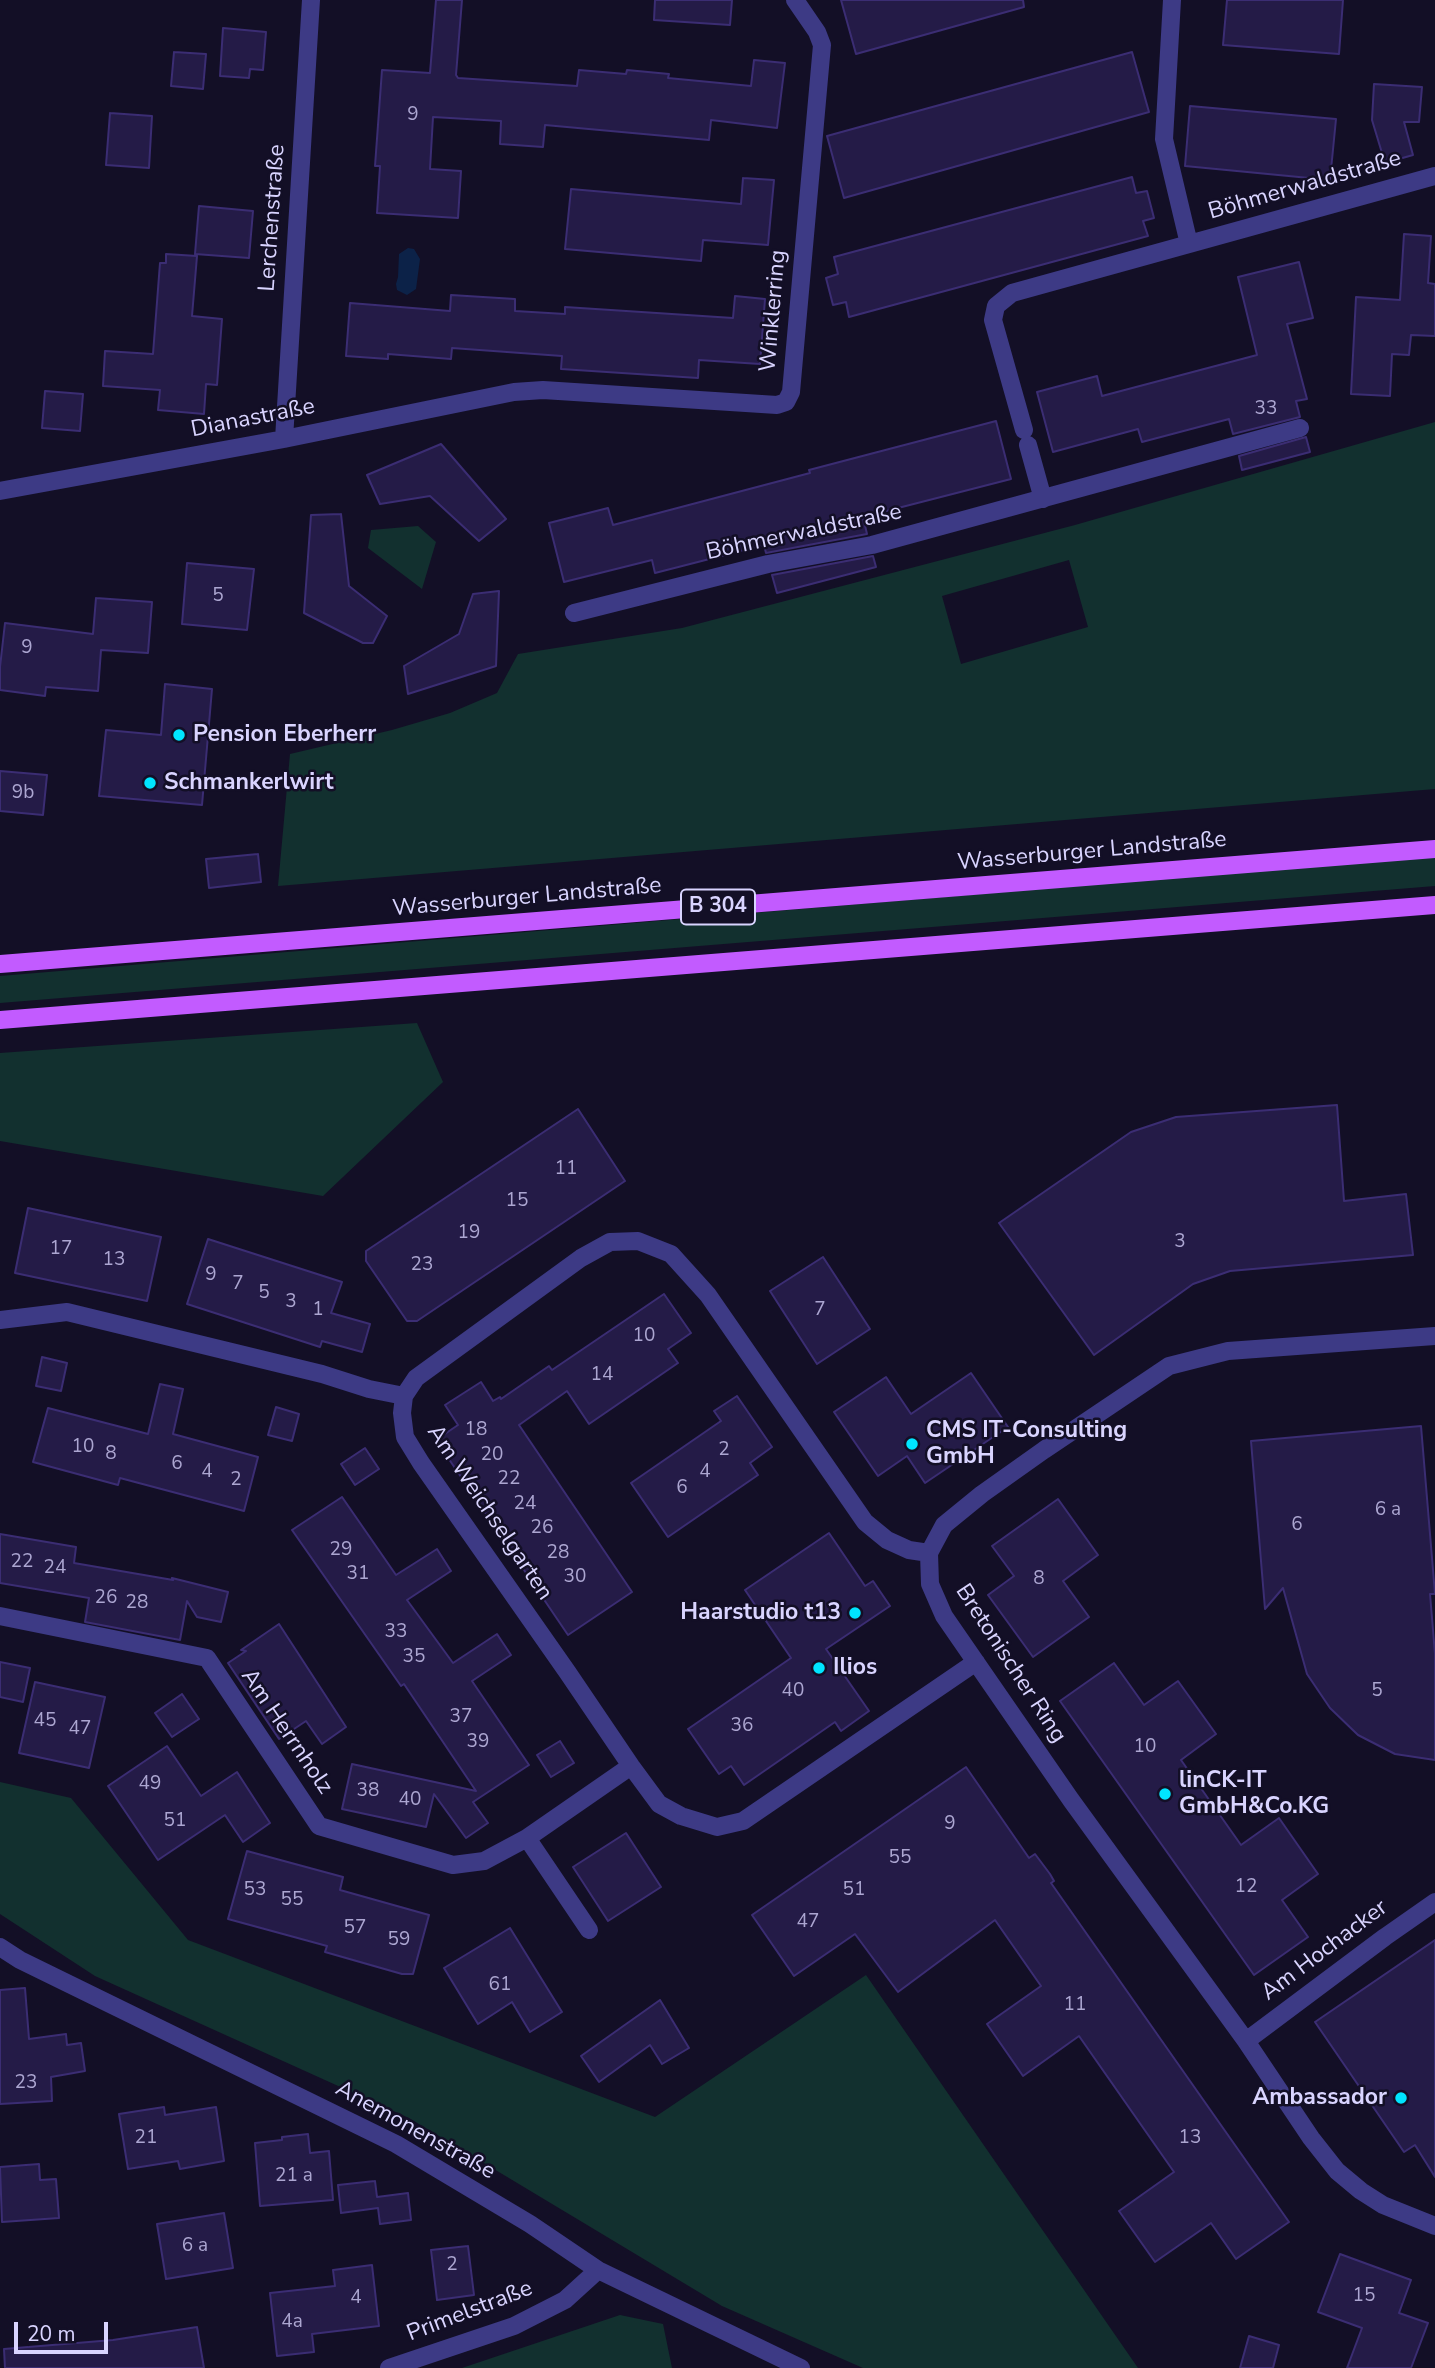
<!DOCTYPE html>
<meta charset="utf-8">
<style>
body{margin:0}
#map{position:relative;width:1435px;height:2368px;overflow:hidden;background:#130f26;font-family:"Nunito Sans",sans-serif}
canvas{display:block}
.scale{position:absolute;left:14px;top:2322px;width:94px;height:32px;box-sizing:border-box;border:4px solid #d9d4ff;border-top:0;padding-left:9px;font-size:21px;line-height:24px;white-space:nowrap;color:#d9d4ff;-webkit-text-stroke:5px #130f26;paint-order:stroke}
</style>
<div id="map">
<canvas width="1435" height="2368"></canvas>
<div class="scale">20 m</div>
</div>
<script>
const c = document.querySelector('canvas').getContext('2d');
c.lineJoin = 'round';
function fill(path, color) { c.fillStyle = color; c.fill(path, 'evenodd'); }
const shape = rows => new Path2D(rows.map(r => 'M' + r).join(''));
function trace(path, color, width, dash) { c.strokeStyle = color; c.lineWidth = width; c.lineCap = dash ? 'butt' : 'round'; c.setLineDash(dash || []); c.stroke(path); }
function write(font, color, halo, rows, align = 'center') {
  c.font = font + ' "Nunito Sans",sans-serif'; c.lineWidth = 5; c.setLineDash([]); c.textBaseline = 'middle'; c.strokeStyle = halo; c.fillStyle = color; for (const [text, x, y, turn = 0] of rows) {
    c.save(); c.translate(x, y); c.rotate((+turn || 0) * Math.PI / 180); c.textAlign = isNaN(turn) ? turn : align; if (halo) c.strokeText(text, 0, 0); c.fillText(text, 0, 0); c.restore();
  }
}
fill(shape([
 [1435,422,1435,789,278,886,290,754,392,730,450,713,497,693,518,654,682,628,1075,525],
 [1069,560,1088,627,961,664,942,596],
 [418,526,436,542,422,589,368,548,371,530],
 [1435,856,1435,886,0,1003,0,976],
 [417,1023,443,1082,323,1196,0,1141,0,1053],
 [0,1782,71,1798,188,1940,655,2117,866,1975,1138,2368,863,2368,722,2306,409,2118,95,1976,0,1914],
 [620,2315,663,2324,672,2368,462,2368]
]), '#12302f');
fill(shape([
 [408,248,414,249,420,259,416,289,407,295,397,290,396,284,398,277,399,254]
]), '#0c2248');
const building = shape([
 [436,0,462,0,456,75,458,78,577,86,579,70,626,74,627,70,669,74,668,78,751,86,754,60,785,63,777,128,711,120,709,140,545,125,543,147,500,144,501,121,433,117,430,169,461,171,458,218,377,213,380,166,375,166,382,70,430,73,436,0],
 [655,0,732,0,730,25,654,20,655,0],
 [841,0,1023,0,1024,7,856,54,841,0],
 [1227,0,1343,0,1339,54,1223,45,1227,0],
 [223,28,266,32,263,70,250,69,249,78,220,76,223,28],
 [174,52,206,54,203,89,171,86,174,52],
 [1132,52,1149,112,844,198,827,136,1132,52],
 [1374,84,1422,87,1419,122,1404,122,1413,155,1385,163,1372,120,1374,84],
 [1190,106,1336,119,1330,180,1185,166,1190,106],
 [110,113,152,116,149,168,106,165,110,113],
 [1132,177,1136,193,1147,191,1154,218,1143,221,1148,236,849,317,846,302,833,305,826,278,838,274,834,257,1132,177],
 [743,178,774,180,768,245,703,240,701,261,565,249,571,189,741,204,743,178],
 [199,206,253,211,249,258,195,254,199,206],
 [1404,234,1431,236,1428,283,1435,284,1435,336,1411,335,1409,355,1392,354,1390,396,1351,394,1356,297,1400,300,1404,234],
 [166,254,197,256,192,316,222,319,217,385,206,384,204,414,158,410,160,390,103,386,105,351,153,354,160,263,166,263,166,254],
 [1299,262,1313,318,1287,324,1307,399,1296,401,1300,417,1233,434,1229,419,1142,442,1138,429,1053,452,1037,392,1097,376,1102,396,1257,355,1238,277,1299,262],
 [451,295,515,299,515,311,565,314,565,307,733,318,735,296,765,299,760,364,699,360,698,378,561,369,562,356,452,348,451,359,388,354,388,359,346,356,350,303,450,311,451,295],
 [45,391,83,394,80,431,42,428,45,391],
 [996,421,1011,479,863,517,867,534,766,553,764,545,655,573,652,560,564,582,549,523,608,508,613,525,810,473,809,470,996,421],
 [1306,437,1310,452,1242,470,1239,456,1306,437],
 [441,444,506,519,479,541,430,496,380,504,367,475,441,444],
 [341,514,349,586,387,616,373,643,363,643,304,613,311,515,341,514],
 [873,556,876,567,777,593,772,575,873,556],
 [187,563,254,569,247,630,182,624,187,563],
 [499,591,496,666,408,694,404,666,459,634,473,594,499,591],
 [96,598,152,602,148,653,101,650,98,691,46,687,45,696,0,690,0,667,5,623,93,634,96,598],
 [165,684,212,689,202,805,99,796,106,730,161,735,165,684],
 [0,771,47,775,43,815,0,811,0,771],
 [258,854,261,882,209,888,206,859,258,854],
 [1337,1105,1344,1201,1406,1194,1413,1255,1230,1271,1193,1284,1094,1355,999,1223,1131,1132,1176,1117,1337,1105],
 [578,1109,625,1181,417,1321,407,1321,366,1261,366,1251,578,1109],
 [28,1208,161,1237,147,1301,15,1273,28,1208],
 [208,1239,342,1282,331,1313,370,1324,362,1352,322,1341,320,1347,187,1304,208,1239],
 [823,1257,870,1329,817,1364,770,1291,823,1257],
 [664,1294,691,1333,668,1349,678,1363,589,1424,567,1391,519,1425,632,1592,568,1635,436,1440,458,1425,445,1405,481,1382,493,1401,500,1397,501,1399,549,1366,552,1370,664,1294],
 [42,1357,67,1363,61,1391,36,1386,42,1357],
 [971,1373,1008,1427,925,1483,907,1456,878,1476,834,1412,886,1377,911,1414,971,1373],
 [160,1384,183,1389,173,1434,258,1457,244,1511,120,1478,118,1485,33,1462,48,1408,148,1434,160,1384],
 [737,1396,772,1447,750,1463,758,1475,668,1537,631,1483,721,1421,714,1411,737,1396],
 [276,1407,299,1414,292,1441,268,1435,276,1407],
 [1421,1426,1435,1594,1430,1594,1435,1654,1435,1760,1395,1754,1358,1735,1330,1708,1307,1674,1283,1588,1265,1609,1251,1441,1421,1426],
 [365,1448,379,1469,355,1485,341,1464,365,1448],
 [342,1497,396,1575,437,1549,451,1571,407,1600,453,1663,497,1634,511,1655,472,1681,529,1765,473,1802,488,1823,466,1838,434,1794,426,1827,342,1809,352,1764,476,1791,404,1684,401,1686,292,1530,342,1497],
 [1058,1499,1098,1555,1063,1581,1089,1617,1033,1657,988,1595,1014,1576,992,1546,1058,1499],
 [829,1533,865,1586,873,1581,890,1606,826,1649,869,1711,841,1731,835,1722,744,1785,731,1766,719,1774,688,1729,791,1658,745,1590,829,1533],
 [0,1534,76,1547,74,1563,173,1580,172,1578,228,1592,221,1622,197,1617,187,1601,180,1640,85,1622,89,1598,0,1583,0,1534],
 [279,1624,346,1727,322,1744,306,1721,279,1739,228,1663,246,1651,241,1650,279,1624],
 [0,1662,30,1668,23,1702,0,1697,0,1662],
 [1114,1663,1144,1705,1178,1681,1216,1734,1181,1760,1241,1845,1279,1818,1318,1874,1282,1900,1308,1937,1254,1975,1060,1701,1114,1663],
 [35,1682,105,1697,89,1768,19,1753,35,1682],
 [182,1694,199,1719,172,1737,155,1713,182,1694],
 [560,1741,574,1763,551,1777,537,1755,560,1741],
 [167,1746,201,1796,237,1772,270,1823,243,1842,225,1815,158,1860,108,1786,167,1746],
 [966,1767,1029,1858,1035,1854,1050,1874,1054,1881,1051,1883,1289,2222,1236,2259,1211,2223,1155,2262,1119,2211,1174,2172,1079,2036,1023,2076,987,2024,1041,1986,995,1920,898,1992,855,1934,794,1976,752,1915,966,1767],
 [626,1833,661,1887,608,1921,573,1867,626,1833],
 [247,1851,343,1877,340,1890,429,1915,413,1974,402,1974,325,1952,327,1946,228,1919,247,1851],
 [510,1928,562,2012,530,2032,512,2002,478,2024,444,1968,510,1928],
 [1435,1940,1435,2177,1415,2145,1404,2152,1315,2022,1435,1940],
 [25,1988,29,2039,66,2034,67,2045,81,2043,85,2071,51,2077,52,2101,0,2104,0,1990,25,1988],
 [660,2000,689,2048,662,2064,650,2045,599,2082,581,2056,660,2000],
 [164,2107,165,2115,216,2107,224,2161,180,2169,178,2161,128,2169,119,2114,164,2107],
 [308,2134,310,2153,329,2151,333,2200,260,2206,255,2143,282,2140,282,2137,308,2134],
 [39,2164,40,2180,56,2179,59,2218,2,2222,0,2167,39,2164],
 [375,2181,377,2197,408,2193,411,2220,380,2224,378,2208,341,2213,338,2185,375,2181],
 [224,2213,233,2268,166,2279,157,2224,224,2213],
 [468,2246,474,2295,437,2300,431,2250,468,2246],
 [1340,2254,1411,2280,1399,2313,1428,2323,1411,2368,1347,2368,1362,2328,1318,2312,1340,2254],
 [372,2265,379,2326,312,2334,314,2352,277,2356,270,2293,335,2286,333,2270,372,2265],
 [197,2327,204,2368,5,2368,4,2349,113,2340,197,2327],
 [1249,2336,1279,2345,1273,2368,1240,2368,1249,2336]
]);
fill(building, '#241b47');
trace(building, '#3b2d73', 2);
trace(shape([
 [1172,0,1164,139,1189,244],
 [1024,430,993,320,996,306,1012,293,1435,176],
 [284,439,311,0],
 [1028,445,1043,499],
 [0,491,284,439,514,392,543,390,777,405,786,402,791,392,822,45,817,32,795,0],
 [574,613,768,564,872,545,1300,428],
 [0,1320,67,1312,322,1374,369,1389,404,1396],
 [1435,1336,1228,1351,1169,1366,1044,1450,982,1494,944,1525,929,1553,930,1584,944,1616,1071,1800,1246,2041,1311,2138,1337,2171,1361,2191,1383,2205,1435,2226],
 [929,1553,909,1550,887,1540,865,1522,708,1295,671,1254,638,1241,610,1242,581,1258,416,1378,404,1396,402,1413,405,1437,421,1463,568,1673,631,1766,659,1804,681,1816,717,1827,743,1821,976,1662],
 [0,1616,207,1658,319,1826,453,1865,484,1861,527,1838,631,1766],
 [527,1838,589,1930],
 [0,1947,20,1960,396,2144,530,2224,598,2270,801,2368],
 [1246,2041,1385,1937,1435,1902],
 [389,2368,514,2326,565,2300,598,2270]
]), '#3d3a85', 18);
trace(shape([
 [0,964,1435,849],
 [0,1020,1435,905]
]), '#c25bff', 18);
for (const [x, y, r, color] of [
 [179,735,7,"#00e5ff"],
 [150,783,7,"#00e5ff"],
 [912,1444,7,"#00e5ff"],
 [855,1613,7,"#00e5ff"],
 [819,1668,7,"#00e5ff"],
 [1165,1794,7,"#00e5ff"],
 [1401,2098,7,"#00e5ff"]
]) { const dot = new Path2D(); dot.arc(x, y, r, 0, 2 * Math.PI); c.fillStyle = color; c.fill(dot); trace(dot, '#130f26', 2.5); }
write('19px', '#aca6d1', null, [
 ["9",413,115],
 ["33",1266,409],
 ["5",218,596],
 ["9",27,648],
 ["9b",23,793],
 ["11",566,1169],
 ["15",517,1201],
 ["19",469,1233],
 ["3",1180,1242],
 ["17",61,1249],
 ["13",114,1260],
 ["23",422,1265],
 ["9",211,1275],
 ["7",238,1284],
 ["5",264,1293],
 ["3",291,1302],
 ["1",318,1310],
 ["7",820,1310],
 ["10",644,1336],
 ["14",602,1375],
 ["18",476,1430],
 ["10",83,1447],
 ["2",724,1450],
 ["8",111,1454],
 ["20",492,1455],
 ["6",177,1464],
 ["4",207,1472],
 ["4",705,1472],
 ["22",509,1479],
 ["2",236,1480],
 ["6",682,1488],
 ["24",525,1504],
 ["6 a",1388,1510],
 ["6",1297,1525],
 ["26",542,1528],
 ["29",341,1550],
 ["28",558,1553],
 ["22",22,1562],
 ["24",55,1568],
 ["31",358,1574],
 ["30",575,1577],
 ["8",1039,1579],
 ["26",106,1598],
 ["28",137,1603],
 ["33",396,1632],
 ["35",414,1657],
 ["40",793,1691],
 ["5",1377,1691],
 ["37",461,1717],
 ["45",45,1721],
 ["36",742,1726],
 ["47",80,1729],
 ["39",478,1742],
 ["10",1145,1747],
 ["49",150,1784],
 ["38",368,1791],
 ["40",410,1800],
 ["51",175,1821],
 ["9",950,1824],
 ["55",900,1858],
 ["12",1246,1887],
 ["53",255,1890],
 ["51",854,1890],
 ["55",292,1900],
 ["47",808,1922],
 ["57",355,1928],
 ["59",399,1940],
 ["61",500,1985],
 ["11",1075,2005],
 ["23",26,2083],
 ["21",146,2138],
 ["13",1190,2138],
 ["21 a",294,2176],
 ["6 a",195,2246],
 ["2",452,2265],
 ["15",1364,2296],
 ["4",356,2298],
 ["4a",292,2322]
]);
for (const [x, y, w] of [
 [718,907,74]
]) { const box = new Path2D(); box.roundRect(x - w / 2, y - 17.5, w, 35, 5); c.fillStyle = '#130f26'; c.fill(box); trace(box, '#d9d4ff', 2); }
write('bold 21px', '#d9d4ff', null, [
 ["B 304",718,907]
]);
write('23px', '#d9d4ff', '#130f26', [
 ["Böhmerwaldstraße",1305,186,-16],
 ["Lerchenstraße",273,218,-86],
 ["Winklerring",774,311,-85],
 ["Dianastraße",253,419,-11],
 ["Böhmerwaldstraße",804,533,-12],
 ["Wasserburger Landstraße",1092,852,-5],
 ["Wasserburger Landstraße",527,898,-5],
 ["Am Weichselgarten",489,1513,56],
 ["Bretonischer Ring",1010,1664,57],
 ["Am Herrnholz",286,1732,56],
 ["Am Hochacker",1325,1951,-37],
 ["Anemonenstraße",415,2131,29],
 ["Primelstraße",470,2312,-21]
]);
write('bold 23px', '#d9d4ff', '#130f26', [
 ["Pension Eberherr",193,735],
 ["Schmankerlwirt",164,783],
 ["CMS IT-Consulting",926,1431],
 ["GmbH",926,1457],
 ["Haarstudio t13",841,1613,"right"],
 ["Ilios",833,1668],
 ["linCK-IT",1179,1781],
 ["GmbH&Co.KG",1179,1807],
 ["Ambassador",1387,2098,"right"]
], 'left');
</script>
